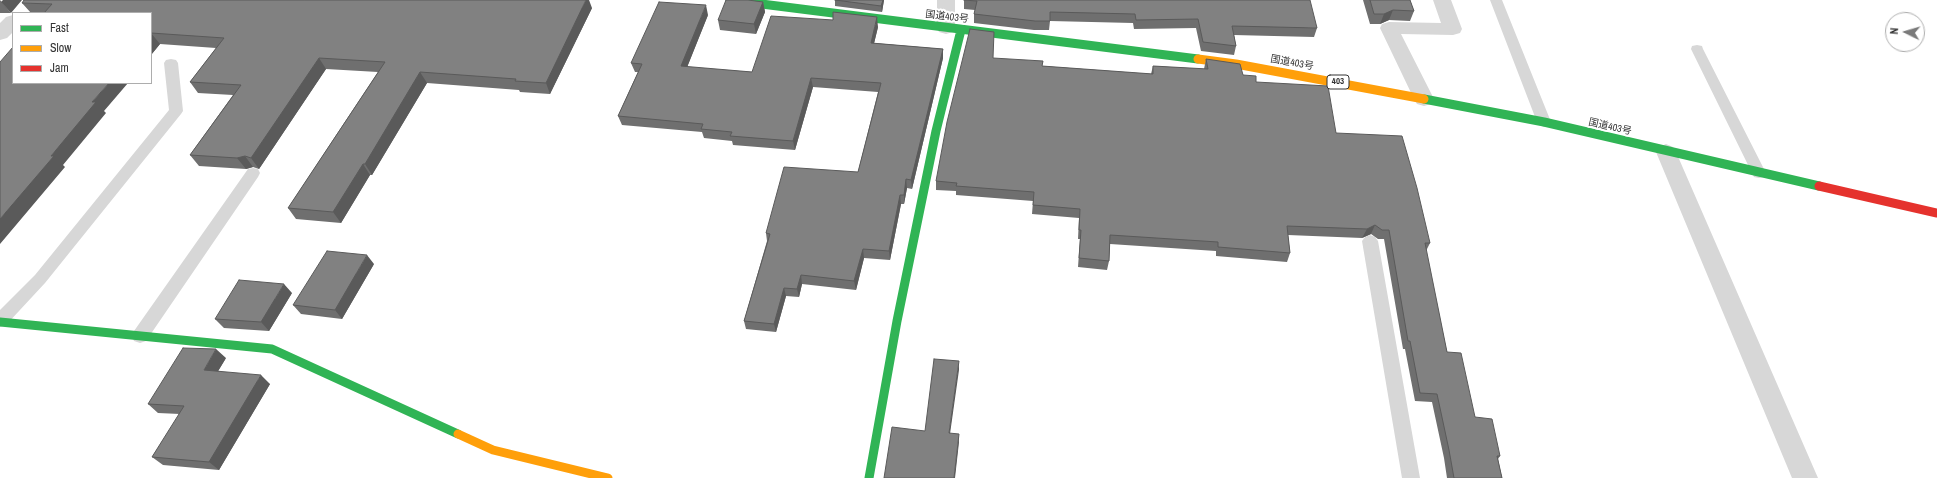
<!DOCTYPE html>
<meta charset="utf-8">
<style>
body{margin:0}
#map{position:relative;width:1937px;height:478px;overflow:hidden;background:#fff;font-family:"Archivo Narrow",sans-serif}
canvas{display:block}
.legend{position:absolute;left:12px;top:12px;width:140px;height:72px;box-sizing:border-box;background:#fff;border:1px solid #adadad;margin:0;padding:5px 7px;list-style:none;font-size:12px;color:#333}
.legend li{display:flex;align-items:center;gap:8px;height:20px}
.legend b{width:20px;border:1px solid #adadad}
.north{position:absolute;left:1885px;top:12px;width:40px;height:40px;box-sizing:border-box;background:#fff;border:1px solid #adadad;border-radius:50%;rotate:275deg;font-size:11px;font-weight:700;line-height:16px;text-align:center;color:#333}
.north::after{content:'';display:block;margin:auto;width:14px;height:18px;background:#7a7a7a;clip-path:polygon(50% 0,100% 100%,50% 72%,0 100%)}
</style>
<div id="map">
<canvas width="1937" height="478"></canvas>
<ul class="legend">
<li><b style="height:5px;background:#30b455"></b>Fast</li>
<li><b style="height:5px;background:#ff9f0a"></b>Slow</li>
<li><b style="height:5px;background:#e5322d"></b>Jam</li>
</ul>
<div class="north">N</div>
</div>
<script>
const c = document.querySelector('canvas').getContext('2d');
c.lineJoin = 'round';
const shape = rows => new Path2D(rows.map(r => 'M' + r).join(''));
function fill(path, color) { c.fillStyle = color; c.fill(path, 'evenodd'); }
function trace(path, color, width, dash) { c.strokeStyle = color; c.lineWidth = width; c.lineCap = dash ? 'butt' : 'round'; c.setLineDash(dash || []); c.stroke(path); }
function write(font, color, halo, rows, align = 'center') {
  c.font = font + ' "Archivo Narrow","Noto Sans JP",sans-serif'; c.lineWidth = 4; c.setLineDash([]); c.textBaseline = 'middle'; c.strokeStyle = halo; c.fillStyle = color; for (const [text, x, y, turn = 0] of rows) {
    c.save(); c.translate(x, y); c.rotate((+turn || 0) * Math.PI / 180); c.textAlign = isNaN(turn) ? turn : align; if (halo) c.strokeText(text, 0, 0); c.fillText(text, 0, 0); c.restore();
  }
}
fill(shape([
 [1490,0,1502,0,1551,122,1549,125,1544,127,1539,125,1537,122,1490,0],
 [1697,45,1702,46,1703,49,1766,173,1764,177,1759,178,1754,177,1752,173,1691,49,1692,46,1697,45],
 [171,59,176,60,178,63,183,111,181,114,45,283,6,325,0,327,0,310,35,275,169,110,164,63,166,60,171,59],
 [253,168,258,169,260,173,258,177,146,341,140,343,134,341,132,336,134,331,248,169,253,168],
 [1370,235,1375,237,1378,241,1420,478,1402,478,1362,241,1365,237,1370,235]
]), '#d7d7d7');
fill(shape([
 [937,0,955,0,955,28,953,32,946,34,939,32,937,28,937,0],
 [1433,0,1451,0,1462,29,1460,33,1453,35,1401,34,1434,99,1431,104,1424,106,1417,104,1414,99,1380,28,1382,24,1389,22,1441,23,1433,0],
 [13,15,13,32,7,38,0,40,0,23,6,17,13,15],
 [1666,144,1673,147,1676,152,1818,478,1792,478,1656,152,1659,147,1666,144]
]), '#d7d7d7');
trace(shape([
 [730,0,1198,59],
 [1424,99,1544,122,1819,186],
 [0,322,272,349,458,434],
 [869,478,897,321,936,131,961,30]
]), '#30b455', 9);
trace(shape([
 [1198,59,1236,64,1424,99],
 [458,434,493,450,608,478]
]), '#ff9f0a', 9);
trace(shape([
 [1819,186,1937,213]
]), '#e5322d', 9);
fill(shape([
 [0,0,11,13,0,13],
 [835,0,884,0,882,12,835,6],
 [964,0,1317,28,1314,37,1234,35,1236,46,1234,55,1201,51,1196,28,1134,29,1133,23,1050,21,1049,30,1034,30,974,23,974,14,975,10,964,9],
 [1363,0,1410,0,1414,11,1410,21,1389,20,1380,24,1370,24],
 [763,2,765,12,756,34,720,30,718,20],
 [22,3,592,8,550,94,520,92,519,90,427,83,372,175,370,175,341,223,296,219,288,208,378,72,326,69,259,169,253,167,246,169,199,166,190,155,233,95,198,93,190,82,216,48,160,44,151,55,151,13,31,13],
 [708,15,687,67,752,72,878,27,874,43,943,49,943,58,912,189,907,188,904,204,901,204,890,260,864,258,856,290,802,284,799,297,786,296,776,332,746,329,744,321,767,241,766,233,858,172,878,92,813,87,795,150,733,145,732,141,704,138,702,132,622,125,618,116,638,72,635,72,631,63],
 [1206,59,1243,75,1256,82,1336,133,1430,243,1426,251,1447,352,1475,417,1500,456,1498,459,1502,478,1447,478,1444,458,1432,402,1415,401,1405,349,1403,349,1384,239,1378,239,1371,234,1362,238,1288,235,1290,253,1287,262,1216,256,1216,251,1110,244,1109,261,1107,270,1078,267,1080,239,1078,239,1079,218,1032,214,1033,201,956,195,956,191,936,190,936,181,1043,61,1042,66,1151,74,1153,66,1204,69],
 [374,264,342,319,301,314,293,305],
 [292,293,269,331,224,328,215,319],
 [226,358,218,371,270,384,219,470,163,465,152,457,180,414,158,413,148,404]
]), '#6f6f6f');
fill(shape([
 [3,0,22,0,11,13,1,2],
 [586,0,589,0,592,8,550,94,546,83],
 [883,0,884,0,882,12,881,6],
 [763,2,765,12,756,34,754,24],
 [706,5,708,15,684,75,681,66],
 [1393,10,1389,20,1380,24,1384,14],
 [877,17,878,27,872,52,871,43],
 [151,33,160,44,151,55],
 [943,49,943,58,912,189,911,180],
 [319,58,326,69,259,169,251,158],
 [420,72,427,83,372,175,365,164],
 [811,78,813,87,795,150,793,141],
 [109,83,128,83,104,111,106,113,63,165,65,167,0,244,0,219,51,156,92,102],
 [245,156,253,167,246,169,237,158],
 [363,164,370,175,341,223,333,212],
 [906,179,907,188,904,204,904,195],
 [900,195,901,204,890,260,889,251],
 [1375,225,1371,234,1362,238,1367,229],
 [863,249,864,258,856,290,854,281],
 [367,255,374,264,342,319,335,310],
 [801,275,802,284,799,297,797,289],
 [284,284,292,293,269,331,261,322],
 [784,288,786,296,776,332,774,324],
 [216,349,226,358,214,378,204,370],
 [959,361,959,370,949,441,949,433],
 [261,375,270,384,219,470,209,462],
 [959,434,959,442,955,478,954,478]
]), '#5a5a5a');
const building = shape([
 [24,0,586,0,546,83,515,81,516,79,420,72,365,164,363,164,333,212,288,208,385,62,319,58,251,158,245,156,237,158,190,155,241,85,190,82,224,38,151,33,151,34,151,13,44,13,52,4,22,3,24,0],
 [726,0,748,0,763,2,754,24,718,20,726,0],
 [835,0,883,0,881,6,835,0],
 [964,0,1310,0,1317,28,1232,26,1236,46,1203,42,1198,19,1136,20,1135,14,1050,12,1050,21,1035,21,974,14,977,1,964,0],
 [1370,0,1410,0,1414,11,1393,10,1384,14,1374,14,1370,0],
 [659,2,706,5,681,66,752,72,771,16,833,20,833,12,877,17,871,43,943,49,911,180,906,179,904,195,900,195,889,251,863,249,854,281,801,275,797,289,784,288,774,324,744,321,770,234,766,233,784,167,858,172,881,83,811,78,793,141,730,136,732,132,701,129,703,124,618,116,642,64,631,63,659,2],
 [970,29,994,32,993,58,1043,61,1042,66,1153,74,1153,66,1208,69,1206,59,1240,64,1243,75,1256,76,1256,82,1328,86,1336,133,1402,136,1417,188,1430,243,1425,243,1447,352,1461,353,1475,417,1492,419,1500,456,1497,456,1502,478,1454,478,1449,450,1437,394,1420,393,1410,341,1408,341,1389,230,1382,230,1375,225,1367,229,1287,226,1290,253,1218,247,1218,242,1110,235,1109,261,1079,258,1081,230,1079,230,1080,209,1033,205,1034,192,956,186,957,183,936,181,947,122,970,29],
 [13,47,13,83,109,83,92,102,96,102,51,156,54,156,0,219,0,62,13,47],
 [327,251,367,255,335,310,293,305,327,251],
 [239,280,284,284,261,322,215,319,239,280],
 [183,348,216,349,204,370,261,375,209,462,152,457,184,406,148,404,183,348],
 [934,359,959,361,949,433,959,434,954,478,884,478,892,427,925,431,934,359]
]);
fill(building, '#818181');
trace(building, '#5a5a5a', 1);
for (const [x, y, w] of [
 [1338,82,22]
]) { const box = new Path2D(); box.roundRect(x - w / 2, y - 7, w, 14, 3); c.fillStyle = '#fff'; c.fill(box); trace(box, '#333', 1); }
write('bold 9px', '#333', null, [
 ["403",1338,82]
]);
write('10px', '#333', '#fff', [
 ["国道403号",947,17,7],
 ["国道403号",1292,63,10],
 ["国道403号",1610,127,13]
]);
</script>
